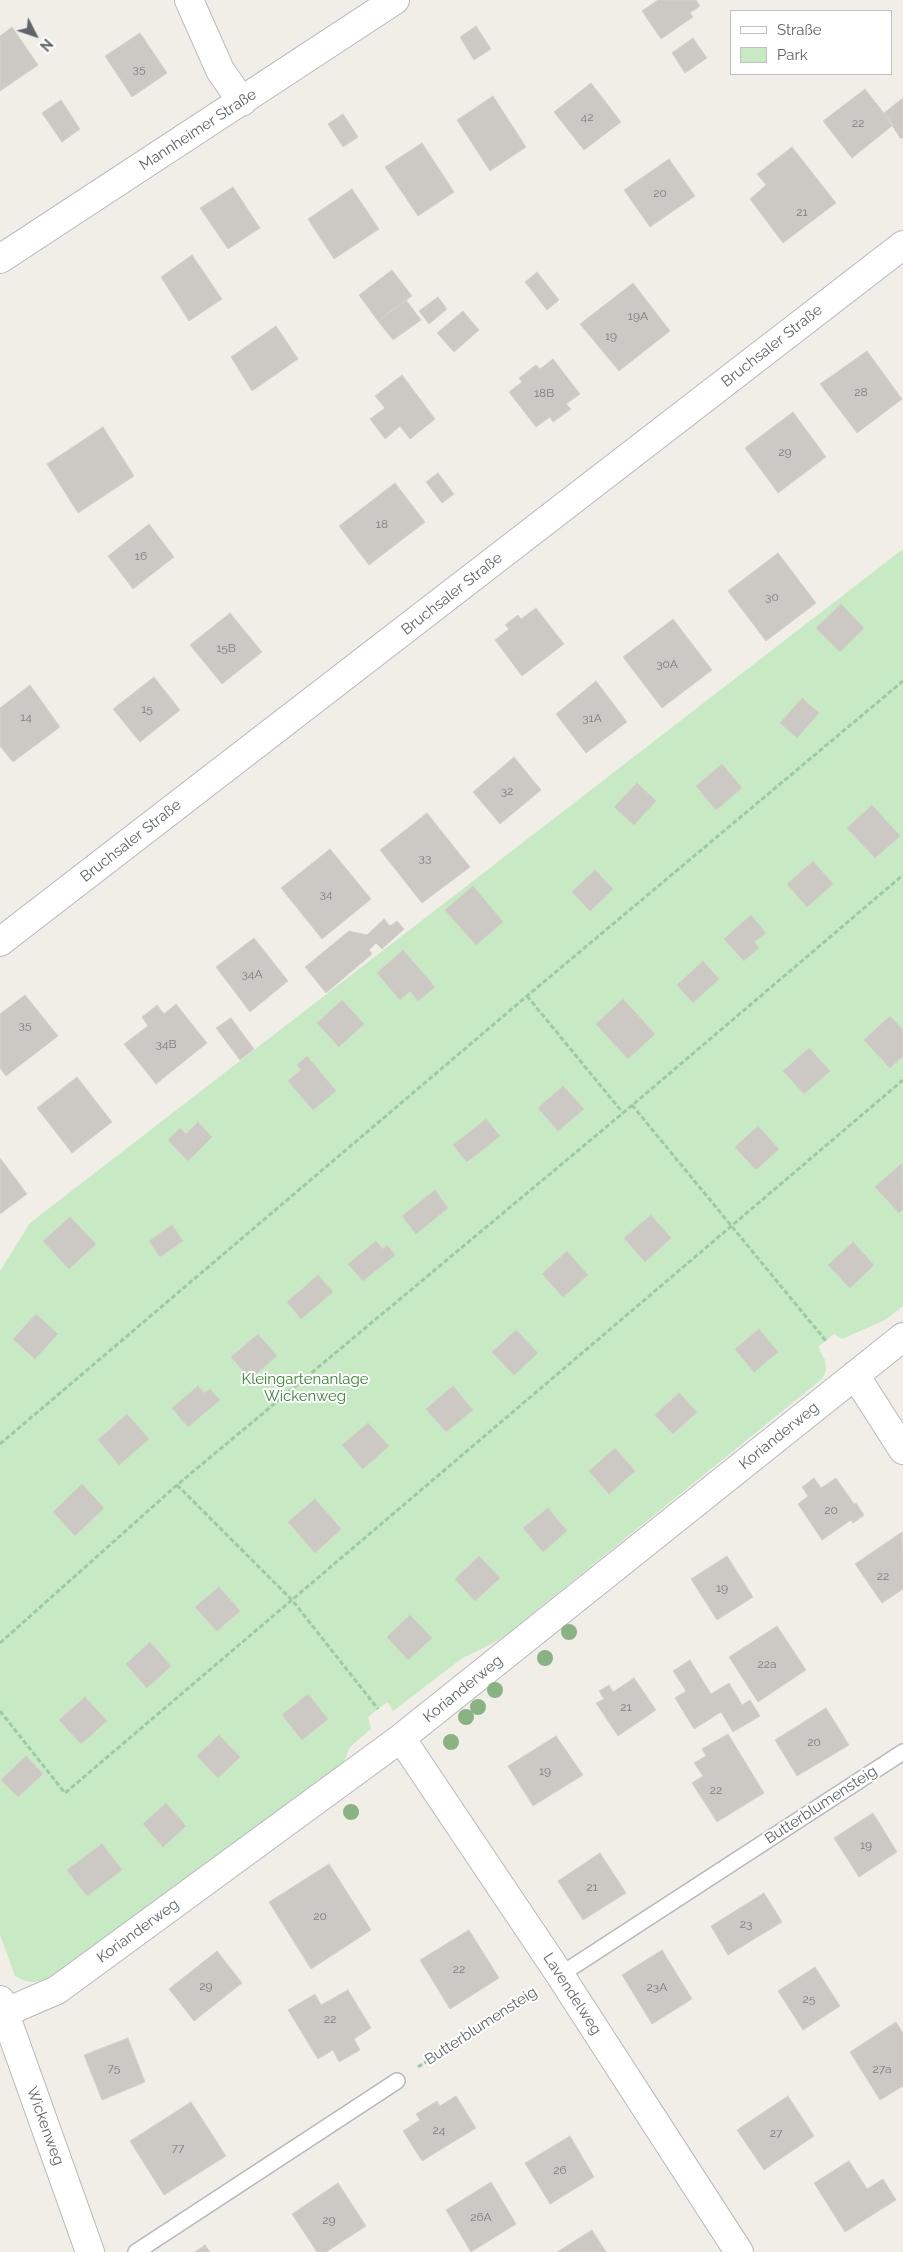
<!DOCTYPE html>
<meta charset="utf-8">
<style>
body{margin:0}
#map{position:relative;width:903px;height:2252px;overflow:hidden;background:#f1eee8;font-family:Raleway,sans-serif}
canvas{display:block}
.legend{position:absolute;left:730px;top:10px;width:162px;height:65px;box-sizing:border-box;background:#fff;border:1px solid #bfc1c3;margin:0;padding:6px 9px;list-style:none;font-size:15px;color:#5f6468}
.legend li{display:flex;align-items:center;gap:10px;height:25px}
.legend b{width:25px;border:1px solid #bfc1c3}
.north{position:absolute;left:10px;top:10px;width:50px;height:50px;-webkit-text-stroke:4px #fff;paint-order:stroke;rotate:131deg;font-size:14px;font-weight:700;line-height:20px;text-align:center;color:#5f6468}
.north::after{content:'';display:block;margin:auto;width:18px;height:22px;background:#5f6468;clip-path:polygon(50% 0,100% 100%,50% 72%,0 100%)}
</style>
<div id="map">
<canvas width="903" height="2252"></canvas>
<ul class="legend">
<li><b style="height:6px;background:#fff"></b>Straße</li>
<li><b style="height:14px;background:#c7e9c4"></b>Park</li>
</ul>
<div class="north">N</div>
</div>
<script>
const c = document.querySelector('canvas').getContext('2d');
c.lineJoin = 'round';
function fill(path, color) { c.fillStyle = color; c.fill(path, 'evenodd'); }
const shape = rows => new Path2D(rows.map(r => 'M' + r).join(''));
function trace(path, color, width, dash) { c.strokeStyle = color; c.lineWidth = width; c.lineCap = dash ? 'butt' : 'round'; c.setLineDash(dash || []); c.stroke(path); }
function write(font, color, halo, rows, align = 'center') {
  c.font = font + ' Raleway,sans-serif'; c.lineWidth = 4; c.setLineDash([]); c.textBaseline = 'middle'; c.strokeStyle = halo; c.fillStyle = color; for (const [text, x, y, turn = 0] of rows) {
    c.save(); c.translate(x, y); c.rotate((+turn || 0) * Math.PI / 180); c.textAlign = isNaN(turn) ? turn : align; if (halo) c.strokeText(text, 0, 0); c.fillText(text, 0, 0); c.restore();
  }
}
fill(shape([
 [903,549,903,1306,885,1320,842,1339,834,1334,818,1347,825,1360,826,1371,822,1379,501,1639,461,1659,393,1711,388,1702,378,1709,368,1717,371,1729,350,1747,343,1764,51,1978,34,1982,25,1981,15,1976,0,1935,0,1271,30,1223]
]), '#c7e9c4');
const building = shape([
 [658,0,696,0,700,6,690,13,693,17,661,39,642,11,658,0],
 [476,26,491,49,474,60,460,37,476,26],
 [12,27,38,65,0,91,0,36,12,27],
 [140,33,167,73,132,97,105,56,140,33],
 [693,38,707,58,685,73,672,53,693,38],
 [591,83,621,122,584,150,554,112,591,83],
 [865,89,893,125,852,158,823,121,865,89],
 [493,96,526,147,490,171,457,120,493,96],
 [903,98,903,137,901,139,884,113,903,98],
 [61,100,80,129,62,142,42,113,61,100],
 [343,114,358,137,343,147,328,124,343,114],
 [422,143,454,192,418,216,385,167,422,143],
 [792,147,836,203,783,243,750,199,766,185,757,174,792,147],
 [669,159,695,196,650,227,624,190,669,159],
 [233,187,260,228,228,249,200,208,233,187],
 [352,189,379,229,334,259,308,219,352,189],
 [192,255,222,299,189,321,161,277,192,255],
 [392,270,412,296,378,321,359,295,392,270],
 [537,272,559,300,547,310,525,282,537,272],
 [633,283,670,331,619,371,580,324,633,283],
 [438,297,447,309,429,324,419,311,438,297],
 [406,300,421,320,393,340,378,321,406,300],
 [463,311,479,330,454,352,437,333,463,311],
 [276,326,298,359,252,391,231,357,276,326],
 [867,351,902,399,857,433,820,384,867,351],
 [553,359,580,394,566,404,571,409,553,422,550,417,536,427,509,392,522,382,519,378,536,365,540,369,553,359],
 [402,375,435,419,410,439,400,426,385,439,370,419,385,408,375,396,402,375],
 [793,412,826,457,778,493,745,448,793,412],
 [103,427,134,476,78,513,47,464,103,427],
 [438,473,454,494,442,503,426,482,438,473],
 [395,483,425,522,369,565,339,526,395,483],
 [149,524,174,557,133,589,108,556,149,524],
 [778,553,816,603,766,641,728,591,778,553],
 [841,604,864,628,840,652,816,628,841,604],
 [536,608,564,644,522,676,495,640,509,629,505,625,518,615,521,619,536,608],
 [230,613,262,652,222,684,190,645,230,613],
 [673,619,712,670,662,708,623,657,673,619],
 [154,677,180,710,140,742,113,709,154,677],
 [596,681,627,722,586,753,556,714,596,681],
 [30,685,60,727,13,762,0,746,0,708,30,685],
 [802,698,819,713,797,738,780,723,802,698],
 [514,757,541,790,500,824,473,792,514,757],
 [722,764,742,788,716,810,696,786,722,764],
 [637,783,656,801,634,825,614,807,637,783],
 [872,805,900,836,875,858,847,828,872,805],
 [427,813,470,867,422,903,380,850,427,813],
 [330,849,371,899,322,939,281,888,330,849],
 [813,861,833,884,807,907,787,884,813,861],
 [595,870,613,889,590,911,572,892,595,870],
 [473,886,503,922,476,945,445,910,473,886],
 [751,915,766,933,754,942,759,948,744,961,724,939,751,915],
 [384,919,390,926,397,921,404,929,382,949,376,943,369,950,372,954,326,993,305,967,349,931,367,935,384,919],
 [254,938,288,981,250,1012,216,967,254,938],
 [403,950,435,987,418,1001,410,991,400,1000,377,973,403,950],
 [703,961,719,979,693,1003,677,985,703,961],
 [25,995,58,1036,6,1076,0,1068,0,1014,25,995],
 [623,999,655,1034,628,1059,596,1024,623,999],
 [342,1000,364,1024,339,1047,317,1023,342,1000],
 [176,1004,207,1043,156,1084,124,1044,148,1026,142,1017,157,1005,164,1014,176,1004],
 [890,1016,903,1030,903,1056,890,1068,864,1040,890,1016],
 [231,1018,254,1049,240,1060,216,1028,231,1018],
 [809,1048,830,1071,804,1094,783,1071,809,1048],
 [307,1056,336,1091,313,1110,288,1081,301,1070,297,1065,307,1056],
 [77,1077,112,1122,72,1153,37,1108,77,1077],
 [563,1086,584,1109,558,1131,538,1108,563,1086],
 [486,1119,500,1136,467,1162,453,1145,486,1119],
 [198,1122,212,1137,188,1161,168,1140,180,1128,186,1134,198,1122],
 [758,1126,779,1149,756,1170,735,1147,758,1126],
 [0,1158,27,1194,0,1214,0,1158],
 [902,1163,903,1210,899,1213,875,1187,902,1163],
 [435,1190,448,1208,416,1234,402,1216,435,1190],
 [651,1215,671,1238,645,1262,624,1238,651,1215],
 [70,1217,96,1244,69,1269,43,1241,70,1217],
 [172,1225,183,1241,160,1257,149,1241,172,1225],
 [376,1241,383,1249,387,1245,395,1255,363,1281,348,1264,376,1241],
 [853,1242,874,1265,850,1288,828,1265,853,1242],
 [567,1251,588,1275,563,1297,542,1274,567,1251],
 [318,1275,333,1292,301,1319,287,1302,318,1275],
 [36,1314,58,1334,35,1359,13,1339,36,1314],
 [759,1329,778,1352,754,1372,735,1349,759,1329],
 [516,1330,538,1353,514,1375,492,1352,516,1330],
 [258,1334,277,1356,250,1379,231,1357,258,1334],
 [198,1386,204,1393,210,1389,220,1400,188,1427,172,1408,198,1386],
 [453,1386,473,1410,446,1432,426,1409,453,1386],
 [679,1393,697,1412,673,1434,655,1415,679,1393],
 [127,1414,149,1439,119,1465,98,1440,127,1414],
 [368,1423,389,1446,363,1469,342,1445,368,1423],
 [615,1448,635,1471,609,1494,589,1471,615,1448],
 [814,1478,821,1488,836,1478,854,1504,856,1503,864,1515,853,1523,851,1520,822,1540,798,1504,808,1496,802,1487,814,1478],
 [82,1484,104,1508,75,1536,53,1512,82,1484],
 [315,1499,341,1529,315,1553,288,1522,315,1499],
 [548,1508,567,1531,543,1552,523,1528,548,1508],
 [902,1532,903,1589,882,1603,855,1564,902,1532],
 [479,1556,500,1578,475,1601,455,1579,479,1556],
 [727,1556,753,1597,717,1620,691,1579,727,1556],
 [219,1587,240,1611,217,1631,195,1607,219,1587],
 [410,1615,432,1638,408,1660,387,1637,410,1615],
 [777,1626,806,1670,758,1702,729,1657,777,1626],
 [150,1642,171,1666,147,1688,126,1664,150,1642],
 [690,1660,711,1694,729,1683,742,1705,750,1700,760,1716,733,1732,721,1712,694,1729,675,1698,686,1691,673,1671,690,1660],
 [634,1678,656,1710,618,1736,596,1703,604,1699,599,1691,609,1685,613,1692,634,1678],
 [308,1694,328,1719,302,1740,282,1715,308,1694],
 [85,1697,107,1721,81,1744,59,1720,85,1697],
 [826,1708,849,1745,797,1776,775,1740,826,1708],
 [728,1734,764,1793,717,1822,692,1783,703,1776,694,1763,706,1756,702,1749,728,1734],
 [219,1735,240,1757,218,1778,197,1756,219,1735],
 [556,1736,583,1775,533,1806,508,1766,556,1736],
 [26,1756,43,1774,18,1797,1,1780,26,1756],
 [166,1803,186,1826,163,1847,143,1824,166,1803],
 [873,1813,897,1852,859,1877,834,1838,873,1813],
 [102,1844,122,1870,87,1896,67,1870,102,1844],
 [600,1853,626,1893,583,1920,558,1881,600,1853],
 [329,1864,371,1930,311,1969,269,1902,329,1864],
 [764,1893,782,1922,728,1955,711,1926,764,1893],
 [469,1930,499,1978,450,2009,420,1960,469,1930],
 [662,1950,692,1999,652,2024,622,1975,662,1950],
 [217,1951,242,1983,194,2021,169,1989,217,1951],
 [815,1967,840,2006,803,2030,778,1991,815,1967],
 [348,1990,371,2028,354,2039,360,2050,339,2062,333,2050,318,2059,288,2010,315,1994,321,2005,348,1990],
 [896,2022,903,2033,903,2086,880,2100,850,2052,896,2022],
 [128,2038,145,2082,102,2100,84,2055,128,2038],
 [456,2096,476,2128,422,2161,403,2131,420,2120,416,2114,437,2101,440,2106,456,2096],
 [788,2096,814,2136,764,2170,737,2130,788,2096],
 [191,2102,226,2156,164,2195,130,2141,191,2102],
 [570,2136,594,2177,550,2204,525,2163,570,2136],
 [849,2161,867,2189,883,2179,896,2200,845,2232,814,2183,849,2161],
 [491,2182,516,2224,471,2252,446,2210,491,2182],
 [338,2183,366,2226,326,2252,317,2252,292,2214,338,2183],
 [592,2230,606,2252,557,2252,592,2230],
 [205,2245,210,2252,195,2252,205,2245]
]);
fill(building, '#ccc9c5');
trace(building, '#d6d0c6', 1);
const lane = shape([
 [560,1975,903,1752],
 [136,2252,397,2081]
]);
const street = shape([
 [189,0,220,70,242,102],
 [0,259,395,0],
 [0,942,903,245],
 [855,1375,903,1450],
 [401,1738,560,1975,739,2252],
 [0,2000,90,2252],
 [4,2013,57,1990,401,1738,903,1337]
]);
trace(lane, '#b5b8bc', 18);
trace(street, '#b5b8bc', 30);
trace(shape([
 [527,996,623,1113],
 [632,1105,826,1341],
 [0,1444,527,996,903,681],
 [177,1485,292,1600,378,1709],
 [0,1643,177,1485,623,1113,903,875],
 [0,1711,65,1793,903,1080],
 [418,2067,534,1992]
]), '#9dcaa6', 3, [5, 2.5]);
trace(lane, '#fff', 15);
trace(street, '#fff', 28);
c.fillStyle = '#8ab384';
for (const [x, y] of [
 [569,1632],
 [545,1658],
 [495,1690],
 [478,1707],
 [466,1717],
 [451,1742],
 [351,1812]
]) { c.beginPath(); c.arc(x, y, 8, 0, 2 * Math.PI); c.fill(); }
write('12px', '#7a7d7f', null, [
 ["35",139,69],
 ["42",587,117],
 ["22",858,123],
 ["20",660,193],
 ["21",802,212],
 ["19A",638,316],
 ["19",611,336],
 ["28",861,392],
 ["18B",544,393],
 ["29",785,452],
 ["18",382,524],
 ["16",141,556],
 ["30",772,597],
 ["15B",226,648],
 ["30A",667,664],
 ["15",147,709],
 ["14",26,717],
 ["31A",592,718],
 ["32",507,791],
 ["33",425,858],
 ["34",326,894],
 ["34A",252,974],
 ["35",25,1025],
 ["34B",166,1044],
 ["20",831,1510],
 ["22",883,1576],
 ["19",722,1588],
 ["22a",767,1664],
 ["21",626,1707],
 ["20",814,1742],
 ["19",545,1771],
 ["22",716,1790],
 ["19",866,1845],
 ["21",592,1887],
 ["20",320,1916],
 ["23",746,1924],
 ["22",459,1969],
 ["29",206,1986],
 ["23A",657,1987],
 ["25",809,1999],
 ["22",330,2019],
 ["75",114,2068],
 ["27a",882,2069],
 ["24",439,2130],
 ["27",776,2133],
 ["77",178,2148],
 ["26",560,2170],
 ["26A",481,2217],
 ["29",329,2220]
]);
write('15px', '#5f6468', '#fff', [
 ["Mannheimer Straße",198,130,-33],
 ["Bruchsaler Straße",772,346,-38],
 ["Bruchsaler Straße",452,594,-38],
 ["Bruchsaler Straße",131,841,-38],
 ["Korianderweg",779,1436,-39],
 ["Korianderweg",463,1689,-39],
 ["Butterblumensteig",821,1805,-33],
 ["Korianderweg",138,1931,-36],
 ["Lavendelweg",572,1994,57],
 ["Butterblumensteig",481,2026,-33],
 ["Wickenweg",45,2126,70]
]);
write('15px', '#368332', '#fff', [
 ["Kleingartenanlage",305,1379],
 ["Wickenweg",305,1396]
]);
</script>
